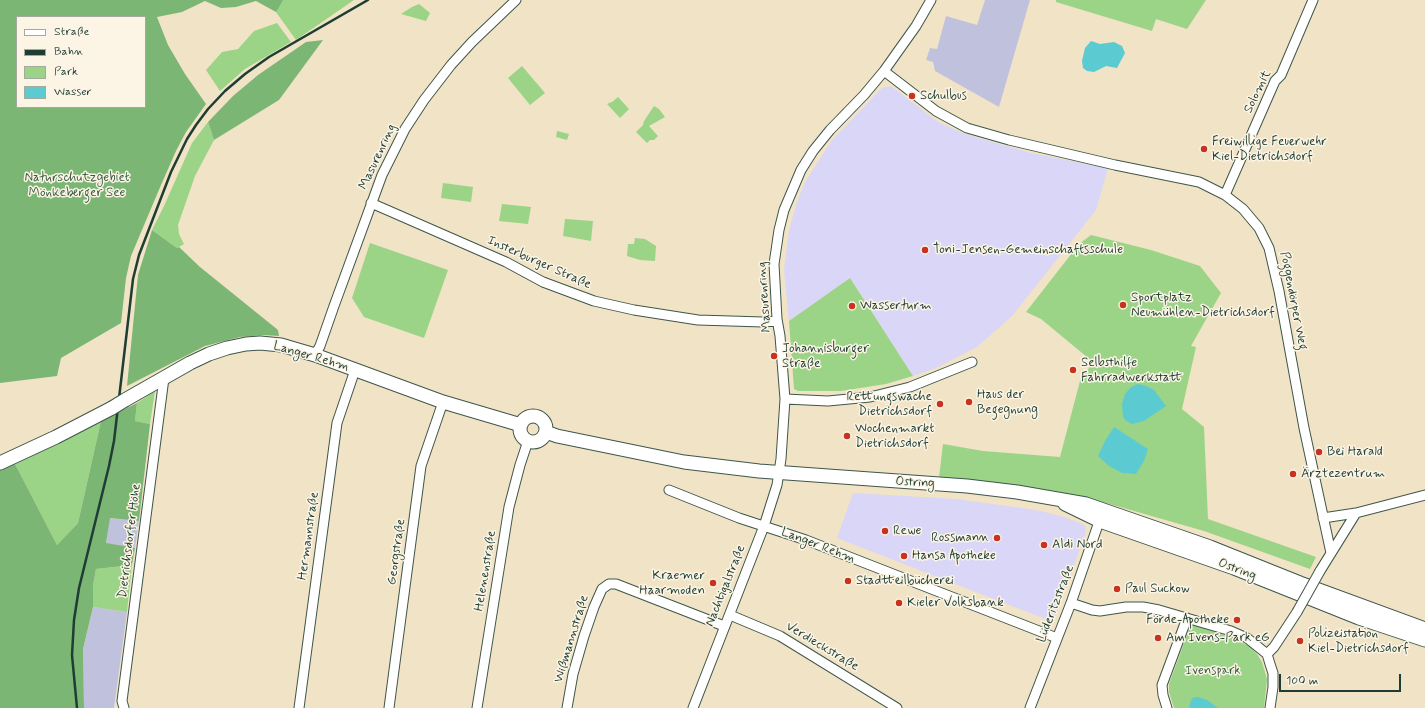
<!DOCTYPE html>
<meta charset="utf-8">
<style>
body{margin:0}
#map{position:relative;width:1425px;height:708px;overflow:hidden;background:#f1e3c5;font-family:Mynerve,sans-serif}
canvas{display:block}
.legend{position:absolute;left:16px;top:16px;width:130px;height:92px;box-sizing:border-box;background:#fcf5e5;border:1px solid #a4ab9e;margin:0;padding:5px 7px;list-style:none;font-size:12px;color:#1f3d34}
.legend li{display:flex;align-items:center;gap:8px;height:20px}
.legend b{width:20px;border:1px solid #a4ab9e}
.scale{position:absolute;left:1279px;top:674px;width:122px;height:18px;box-sizing:border-box;border:2px solid #1f3d34;border-top:0;padding-left:5px;font-size:12px;line-height:14px;white-space:nowrap;color:#1f3d34;-webkit-text-stroke:3px #fcf5e5;paint-order:stroke}
</style>
<div id="map">
<canvas width="1425" height="708"></canvas>
<ul class="legend">
<li><b style="height:5px;background:#fff"></b>Straße</li>
<li><b style="height:5px;background:#1f3d34"></b>Bahn</li>
<li><b style="height:11px;background:#9bd487"></b>Park</li>
<li><b style="height:11px;background:#5ccad1"></b>Wasser</li>
</ul>
<div class="scale">100 m</div>
</div>
<script>
const c = document.querySelector('canvas').getContext('2d');
c.lineJoin = 'round';
function fill(path, color) { c.fillStyle = color; c.fill(path, 'evenodd'); }
const shape = rows => new Path2D(rows.map(r => 'M' + r).join(''));
function trace(path, color, width, dash) { c.strokeStyle = color; c.lineWidth = width; c.lineCap = dash ? 'butt' : 'round'; c.setLineDash(dash || []); c.stroke(path); }
function write(font, color, halo, rows, align = 'center') {
  c.font = font + ' Mynerve,sans-serif'; c.lineWidth = 3; c.setLineDash([]); c.textBaseline = 'middle'; c.strokeStyle = halo; c.fillStyle = color; for (const [text, x, y, turn = 0] of rows) {
    c.save(); c.translate(x, y); c.rotate((+turn || 0) * Math.PI / 180); c.textAlign = isNaN(turn) ? turn : align; if (halo) c.strokeText(text, 0, 0); c.fillText(text, 0, 0); c.restore();
  }
}
fill(shape([
 [891,86,938,122,965,134,1031,153,1108,168,1096,210,1012,316,977,347,936,368,913,376,850,278,789,321,784,270,789,230,797,202,805,182,832,140,882,88],
 [853,493,956,499,1036,510,1061,516,1083,524,1086,527,1085,535,1053,622,837,538]
]), '#d9d6f7');
fill(shape([
 [985,0,1030,0,999,107,935,71,933,62,926,60,930,48,937,49,946,16,977,25],
 [109,518,139,521,135,548,106,544],
 [93,607,127,612,114,708,84,708,83,649]
]), '#c0c2dd');
fill(shape([
 [270,0,354,0,296,40,276,12],
 [1056,0,1206,0,1187,29,1156,19,1152,31,1056,2],
 [419,4,430,13,426,21,401,14,412,7],
 [277,23,291,42,245,69,220,91,206,70,222,52,238,49,254,31],
 [522,66,545,93,530,105,508,78],
 [618,97,629,109,620,118,607,104,609,103,612,102],
 [654,106,659,109,665,117,649,126,658,136,654,140,650,140,647,143,636,132,643,125,644,121],
 [208,122,214,140,195,176,178,225,179,234,184,244,177,248,152,230,164,206,192,143],
 [557,131,569,134,567,140,556,137],
 [443,183,473,187,471,202,441,198],
 [502,204,531,207,528,224,499,221],
 [565,219,593,221,591,241,563,236],
 [1091,235,1151,250,1200,266,1221,293,1191,346,1196,347,1182,409,1204,427,1208,519,1316,557,1310,569,1204,531,1099,501,983,481,939,478,943,444,983,451,1060,457,1080,381,1093,362,1041,319,1026,312,1079,244],
 [635,238,645,239,656,246,655,261,640,260,627,256,628,244,634,244],
 [370,243,448,270,424,338,364,317,352,298],
 [850,278,913,376,886,384,841,391,798,391,794,389,789,321],
 [155,391,150,424,135,421,137,403],
 [101,421,78,523,57,545,14,462],
 [132,565,127,612,93,607,93,586,96,569],
 [1191,624,1229,637,1249,646,1257,654,1262,662,1267,679,1264,708,1174,708,1169,692,1169,684]
]), '#9bd487');
fill(shape([
 [0,0,283,0,276,12,256,1,236,7,221,8,205,1,182,12,157,17,168,45,185,74,206,104,186,132,176,151,161,185,131,256,126,278,121,323,61,358,57,376,0,383],
 [17,17,145,17,145,107,17,107],
 [323,40,279,100,214,140,208,122,233,96,258,75,306,42],
 [152,230,177,248,179,247,200,267,278,330,279,336,263,335,240,337,205,346,127,386,138,275],
 [137,403,135,421,150,424,139,521,110,518,106,543,135,548,132,565,96,569,93,586,93,607,83,649,84,708,0,708,0,467,14,462,57,545,78,523,101,421]
]), '#7cb674');
fill(shape([
 [1091,41,1100,44,1114,42,1122,46,1125,53,1117,68,1106,66,1094,72,1087,71,1083,68,1082,61,1085,48],
 [1138,384,1146,386,1154,390,1166,406,1144,421,1132,424,1125,420,1123,416,1122,404,1125,394,1131,387],
 [1114,427,1148,449,1144,461,1136,474,1122,473,1109,466,1098,456,1105,441],
 [1194,697,1198,697,1207,700,1218,708,1189,708,1191,700]
]), '#5ccad1');
const street = shape([
 [884,71,936,111,967,128,1009,140,1115,165,1199,182,1225,195,1243,209,1259,228,1269,248,1279,291,1304,428,1331,553],
 [1225,195,1275,81,1281,75,1313,0],
 [371,203,506,262,543,282,594,301,634,310,698,320,763,322,777,321],
 [315,355,320,346,334,306,382,175,405,129,424,100,451,65,472,42,516,0],
 [785,399,828,401,870,397,910,387,972,362],
 [669,490,739,518,806,540,1057,638],
 [1323,518,1356,513],
 [1320,571,1356,513,1425,495],
 [1071,603,1092,610,1100,611,1126,607,1143,607,1159,610,1231,631,1247,638,1267,654,1270,664,1273,673,1273,687,1270,708],
 [730,615,780,636,897,708],
 [1267,654,1274,647,1297,612],
 [124,708,122,701,164,378],
 [299,708,337,423,355,370],
 [389,708,421,466,443,402],
 [477,708,509,507,520,465,528,441],
 [567,708,573,674,584,636,594,607,602,589,609,584,616,584,724,626],
 [693,708,764,526,777,485,781,459,785,399,780,336,777,319,774,264,779,230,784,210,801,170,813,151,830,130,864,95,884,71,916,26,931,0],
 [1030,708,1071,603,1101,516],
 [1167,708,1163,695,1162,685,1187,618]
]);
const secondary = shape([
 [125,400,190,363,209,354,227,348,246,344,260,343,281,345,315,355,443,402,521,425],
 '520 429a13 13 0 1 1 26 0a13 13 0 1 1-26 0Z',
 [546,432,557,436,684,462,759,471,967,486,1017,492,1086,504,1210,547,1300,583,1425,629],
 [0,463,56,437,112,408],
 [1065,504,1100,521,1234,568,1359,618,1425,640]
]);
trace(street, '#3e564a', 11);
trace(secondary, '#3e564a', 15);
trace(street, '#fff', 9);
trace(secondary, '#fff', 13);
trace(shape([
 [77,708,72,655,74,620,79,588,109,466,114,441,133,279,139,255,171,172,187,139,196,125,208,109,225,91,245,74,269,57,368,0]
]), '#1f3d34', 2.5);
const streetBridge = shape([
 [1297,612,1320,571]
]);
const secondaryBridge = shape([
 [112,408,125,400]
]);
trace(streetBridge, '#3e564a', 11, []);
trace(secondaryBridge, '#3e564a', 15, []);
trace(streetBridge, '#fff', 9);
trace(secondaryBridge, '#fff', 13);
for (const [x, y, r, color] of [
 [912,96,4,"#c8321e"],
 [1204,149,4,"#c8321e"],
 [925,250,4,"#c8321e"],
 [1123,305,4,"#c8321e"],
 [852,306,4,"#c8321e"],
 [774,356,4,"#c8321e"],
 [1073,370,4,"#c8321e"],
 [969,402,4,"#c8321e"],
 [940,404,4,"#c8321e"],
 [847,436,4,"#c8321e"],
 [1319,452,4,"#c8321e"],
 [1293,474,4,"#c8321e"],
 [885,531,4,"#c8321e"],
 [997,538,4,"#c8321e"],
 [1044,545,4,"#c8321e"],
 [904,556,4,"#c8321e"],
 [848,581,4,"#c8321e"],
 [713,583,4,"#c8321e"],
 [1117,589,4,"#c8321e"],
 [899,603,4,"#c8321e"],
 [1237,620,4,"#c8321e"],
 [1158,638,4,"#c8321e"],
 [1300,641,4,"#c8321e"]
]) { const dot = new Path2D(); dot.arc(x, y, r, 0, 2 * Math.PI); c.fillStyle = color; c.fill(dot); trace(dot, '#fcf5e5', 1.5); }
write('13px', '#1f3d34', '#fcf5e5', [
 ["Solomit",1258,92,-64],
 ["Masurenring",378,157,-65],
 ["Insterburger Straße",539,263,24],
 ["Masurenring",765,297,-94],
 ["Poggendörper Weg",1293,301,79],
 ["Langer Rehm",311,357,16],
 ["Ostring",915,483,3],
 ["Hermannstraße",309,536,-82],
 ["Dietrichsdorfer Höhe",130,541,-83],
 ["Langer Rehm",818,546,21],
 ["Georgstraße",397,552,-82],
 ["Ostring",1237,570,21],
 ["Helenenstraße",486,571,-81],
 ["Nachtigalstraße",726,586,-68],
 ["Lüderitzstraße",1056,604,-69],
 ["Wißmannstraße",572,639,-73],
 ["Verdieckstraße",822,647,31]
]);
write('13px', '#1f3d34', '#fcf5e5', [
 ["Schulbus",920,96],
 ["Freiwillige Feuerwehr",1212,142],
 ["Kiel-Dietrichsdorf",1212,157],
 ["Toni-Jensen-Gemeinschaftsschule",933,250],
 ["Sportplatz",1131,298],
 ["Neumühlen-Dietrichsdorf",1131,313],
 ["Wasserturm",860,306],
 ["Johannisburger",782,349],
 ["Straße",782,364],
 ["Selbsthilfe",1081,363],
 ["Fahrradwerkstatt",1081,378],
 ["Haus der",977,395],
 ["Begegnung",977,410],
 ["Rettungswache",932,397,"right"],
 ["Dietrichsdorf",932,412,"right"],
 ["Wochenmarkt",855,429],
 ["Dietrichsdorf",855,444],
 ["Bei Harald",1327,452],
 ["Ärztezentrum",1301,474],
 ["Rewe",893,531],
 ["Rossmann",989,538,"right"],
 ["Aldi Nord",1052,545],
 ["Hansa Apotheke",912,556],
 ["Kraemer",705,576,"right"],
 ["Haarmoden",705,591,"right"],
 ["Stadtteilbücherei",856,581],
 ["Paul Suckow",1125,589],
 ["Kieler Volksbank",907,603],
 ["Förde-Apotheke",1229,620,"right"],
 ["Polizeistation",1308,634],
 ["Kiel-Dietrichsdorf",1308,649],
 ["Am Ivens-Park eG",1166,638]
], 'left');
write('13px', '#385b45', '#fcf5e5', [
 ["Naturschutzgebiet",77,178],
 ["Mönkeberger See",77,193],
 ["Ivenspark",1213,671]
]);
</script>
